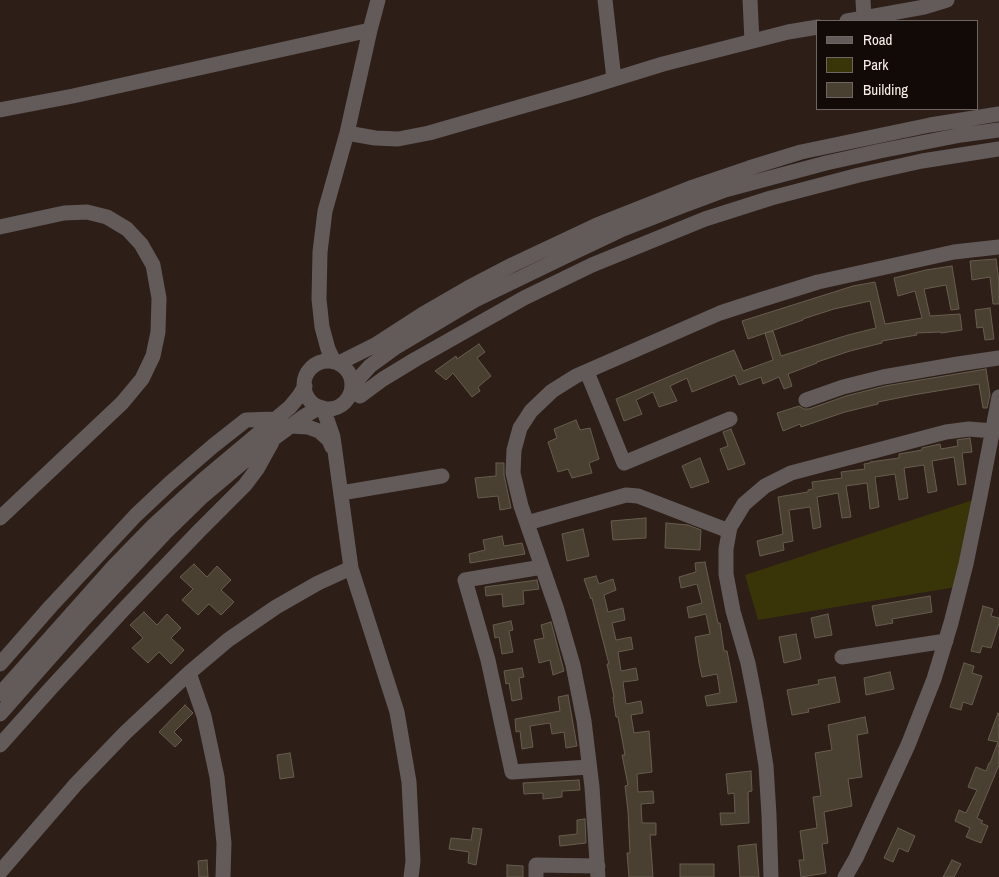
<!DOCTYPE html>
<style>
body{margin:0}
#map{position:relative;width:999px;height:877px;overflow:hidden;background:#2d1f17;font-family:"Archivo Narrow",sans-serif}
canvas{display:block}
.legend{position:absolute;left:816px;top:20px;width:162px;height:90px;box-sizing:border-box;background:#110a07;border:1px solid #6e6662;margin:0;padding:6px 9px;list-style:none;font-size:15px;color:#faefea}
.legend li{display:flex;align-items:center;gap:10px;height:25px}
.legend b{width:25px;border:1px solid #6e6662}
</style>
<div id="map">
<canvas width="999" height="877"></canvas>
<ul class="legend">
<li><b style="height:6px;background:#635a5a"></b>Road</li>
<li><b style="height:14px;background:#393509"></b>Park</li>
<li><b style="height:14px;background:#494032"></b>Building</li>
</ul>
</div>
<script>
const c = document.querySelector('canvas').getContext('2d');
c.lineJoin = 'round';
function fill(path, color) { c.fillStyle = color; c.fill(path, 'evenodd'); }
const shape = rows => new Path2D(rows.map(r => 'M' + r).join(''));
function trace(path, color, width, dash) { c.strokeStyle = color; c.lineWidth = width; c.lineCap = dash ? 'butt' : 'round'; c.setLineDash(dash || []); c.stroke(path); }
fill(shape([
 [979,498,956,587,758,620,745,575]
]), '#393509');
const building = shape([
 [996,259,999,282,999,304,993,304,990,277,972,280,970,261,996,259],
 [952,266,959,309,951,310,946,285,924,289,930,316,960,314,962,330,941,333,941,332,916,333,917,335,882,341,882,343,850,351,817,362,817,363,788,374,792,386,784,389,779,377,763,384,761,377,739,385,735,375,692,392,687,378,670,386,677,401,659,407,653,392,636,400,642,414,624,421,616,399,701,363,734,350,743,371,773,360,765,333,773,331,781,356,848,335,876,328,870,301,834,309,803,319,803,320,748,339,742,321,853,286,875,282,885,324,922,318,915,291,898,296,894,278,926,270,952,266],
 [990,308,994,339,985,340,983,327,977,328,975,310,990,308],
 [479,344,485,352,477,358,491,376,478,387,480,391,472,397,453,373,446,380,435,371,456,356,457,359,479,344],
 [986,369,990,395,987,408,983,408,979,384,913,395,878,402,878,404,845,412,801,427,800,424,783,431,777,413,799,406,804,409,809,409,846,396,885,386,986,369],
 [576,420,580,430,590,428,599,459,589,463,592,473,572,478,568,469,558,472,548,442,557,438,554,429,576,420],
 [731,429,745,464,728,470,720,449,728,446,723,432,731,429],
 [970,438,972,452,962,453,966,484,958,485,954,457,932,461,937,491,928,493,924,465,904,468,908,498,899,500,895,474,875,477,879,507,870,509,867,483,846,486,851,517,842,518,838,493,817,497,821,527,813,529,810,507,789,510,793,541,783,543,784,550,760,556,757,541,783,534,778,497,808,492,808,490,813,489,812,482,842,478,841,472,865,469,864,464,870,463,870,462,899,458,899,454,922,450,922,448,940,444,941,449,958,446,957,440,970,438],
 [700,458,709,482,691,488,682,466,700,458],
 [496,463,504,463,504,475,511,508,500,510,498,496,478,498,475,478,496,476,496,463],
 [646,518,646,538,613,540,611,521,646,518],
 [666,523,688,525,701,530,700,550,665,548,666,523],
 [583,529,589,556,567,561,562,534,583,529],
 [502,536,504,546,522,543,525,554,470,563,469,554,485,550,483,540,502,536],
 [705,562,718,623,720,623,724,651,727,651,737,702,707,706,705,696,720,693,717,674,702,677,699,663,695,637,710,634,706,614,689,618,687,607,702,603,697,584,681,588,679,577,696,572,695,563,705,562],
 [194,564,207,577,217,566,231,580,221,590,234,602,221,615,209,604,198,615,182,600,193,589,180,577,194,564],
 [596,576,599,584,613,579,616,590,604,595,608,612,623,608,625,620,612,623,616,640,631,637,633,649,618,652,621,671,636,668,638,680,623,682,626,704,641,701,643,713,631,715,634,733,649,731,652,772,637,774,638,792,653,791,654,803,641,804,642,823,656,823,656,835,650,835,653,877,629,877,627,853,630,853,628,811,625,786,628,785,622,755,625,755,618,717,616,717,613,697,614,697,607,664,609,664,592,598,591,599,584,579,596,576],
 [537,580,539,589,523,591,524,604,503,607,502,594,486,596,485,587,537,580],
 [930,596,932,612,892,619,893,623,876,626,872,606,930,596],
 [983,606,993,609,991,616,999,618,999,623,991,648,982,646,980,653,971,651,983,606],
 [144,612,157,625,167,614,181,628,171,638,184,650,171,664,159,652,148,663,132,648,143,638,130,625,144,612],
 [828,614,832,635,815,638,811,618,828,614],
 [511,621,513,630,509,631,513,652,502,654,499,637,495,638,493,625,511,621],
 [551,622,564,671,553,675,550,660,539,663,534,640,544,638,541,625,551,622],
 [796,634,801,659,784,663,779,637,796,634],
 [964,663,974,666,972,673,982,676,972,705,963,702,961,710,950,707,964,663],
 [522,668,524,677,519,678,522,699,512,701,509,683,506,684,504,671,522,668],
 [890,672,894,689,866,695,864,678,890,672],
 [835,677,840,702,808,709,809,712,792,715,787,690,819,684,818,680,835,677],
 [568,695,577,746,566,748,564,732,552,734,550,723,530,726,533,747,522,749,520,731,516,732,515,719,560,711,558,697,568,695],
 [185,705,193,713,174,732,182,740,175,747,159,732,185,705],
 [998,713,999,714,999,765,977,818,983,821,981,823,988,826,981,843,966,837,970,828,955,821,959,810,966,813,977,790,968,787,976,767,986,771,989,763,990,763,998,742,988,740,998,713],
 [865,717,868,733,857,735,862,777,848,779,852,806,824,812,828,843,822,844,826,873,801,877,799,860,804,860,800,831,817,828,813,797,821,796,815,753,832,750,828,725,865,717],
 [290,753,294,777,280,779,277,755,290,753],
 [751,771,752,791,748,792,749,823,721,825,720,813,735,813,734,793,728,794,726,774,751,771],
 [579,780,580,790,562,791,562,797,543,799,543,793,524,794,523,783,579,780],
 [585,819,586,843,560,846,559,836,577,834,577,820,585,819],
 [473,828,482,829,476,865,468,863,469,852,449,849,451,838,471,840,473,828],
 [898,828,915,836,908,852,899,848,893,862,884,858,898,828],
 [756,844,759,877,740,877,738,846,756,844],
 [207,860,208,877,199,877,198,861,207,860],
 [952,860,961,864,954,877,943,877,952,860],
 [680,864,714,864,714,877,680,877,680,864],
 [507,865,523,866,523,877,507,877,507,865]
]);
fill(building, '#494032');
trace(building, '#675d4e', 1);
trace(shape([
 [605,0,614,79],
 [750,0,752,41],
 [863,0,864,18],
 [847,21,924,7,947,0],
 [0,110,73,96,370,30],
 [347,133,375,138,398,139,429,133,582,89,663,64,788,32,818,27],
 [0,227,64,213,87,212,107,217,127,229,141,244,153,265,159,298,158,332,153,356,142,379,122,403,0,518],
 '304 385a24 24 0 1 1 48 0a24 24 0 1 1-48 0Z',
 [334,362,328,349,322,327,319,299,320,252,325,211,347,133,370,30,378,0],
 [339,363,375,345,423,314,468,288,512,265,597,225,693,187,749,168,801,152,930,125,999,114],
 [587,372,624,463,730,419],
 [352,386,370,366,396,347,475,300,566,256,623,229,682,206,725,190,826,163,880,151,961,135,999,130],
 [360,396,383,379,416,359,524,298,592,265,705,219,771,198,859,175,922,161,999,149],
 [806,400,843,387,883,377,958,364,999,358],
 [323,408,333,437,351,568,397,712,409,782,413,861,411,877],
 [290,426,308,427,319,431,329,440,332,447],
 [341,493,442,476],
 [527,523,626,495,638,496,729,531],
 [542,567,465,580,488,660,512,772,589,767],
 [842,657,946,641],
 [0,664,51,606,136,515,170,483,213,446,246,420,274,419],
 [189,673,204,716,217,777,224,843,223,877],
 [0,694,114,566,154,525,203,480,290,407,299,396,305,386],
 [0,714,84,619,164,534,203,496,254,453,303,417,320,407],
 [0,745,51,688,125,608,199,531,245,485,257,469,272,442],
 [0,872,76,784,125,733,189,673,228,640,276,607,318,583,351,568],
 [536,877,536,865,598,866],
 [598,877,592,787,584,721,573,665,557,610,521,506,513,473,514,450,520,428,531,411,552,391,576,376,720,313,760,300,818,282,954,252,999,247],
 [771,877,769,815,766,766,756,704,748,663,733,611,726,574,726,549,730,527,744,504,765,486,791,473,946,432,969,429,993,431],
 [845,877,856,858,908,745,934,679,951,623,966,564,980,496,999,397]
]), '#635a5a', 15);
</script>
